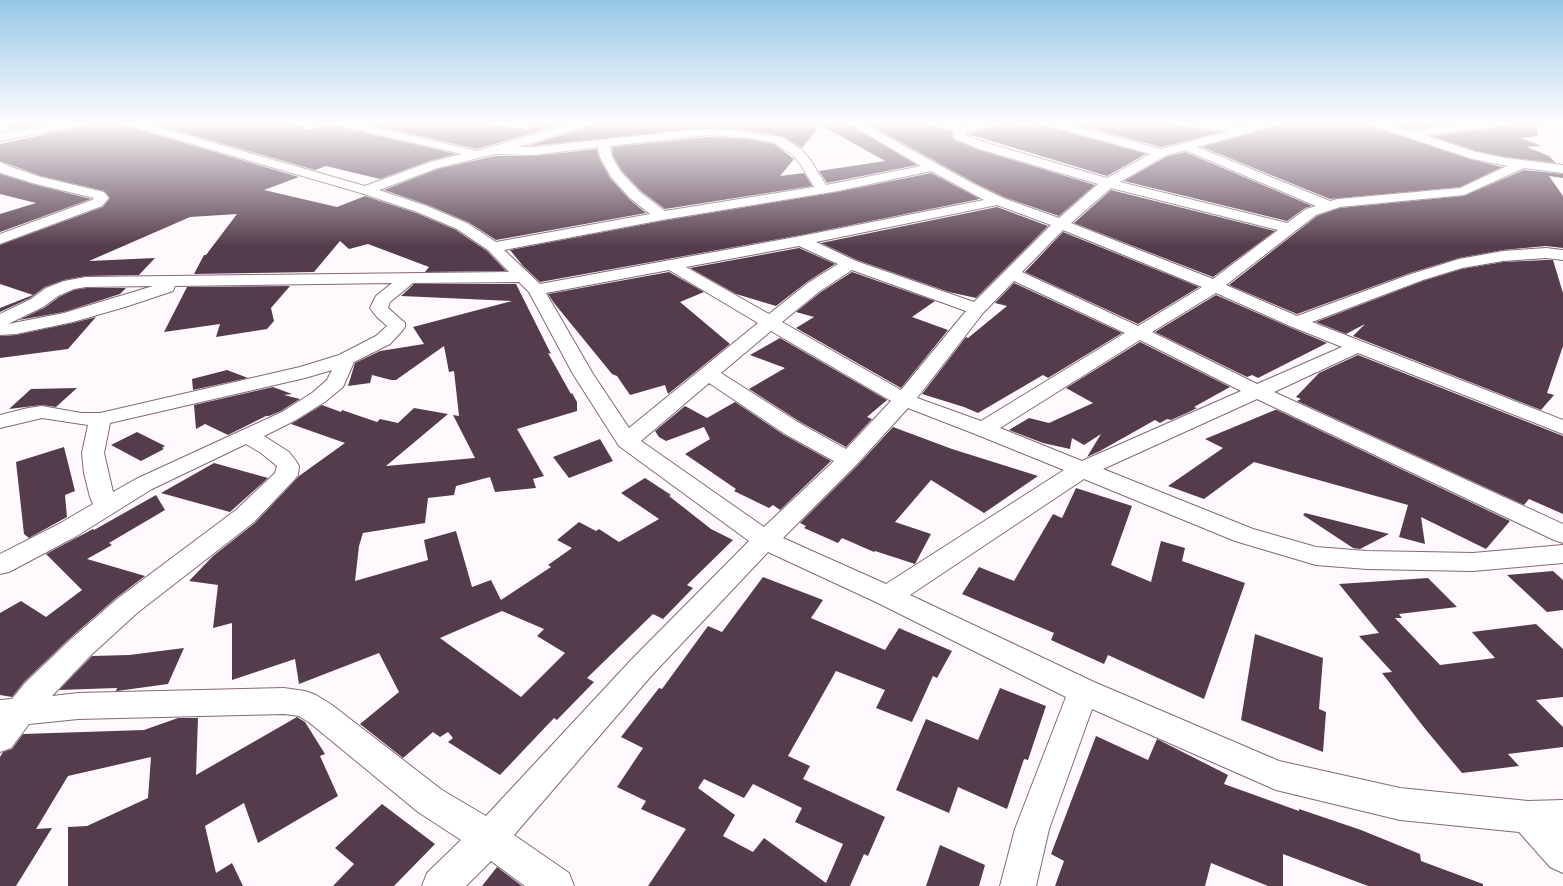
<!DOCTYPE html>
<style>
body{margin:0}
canvas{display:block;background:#fff8fc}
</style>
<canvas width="1563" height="886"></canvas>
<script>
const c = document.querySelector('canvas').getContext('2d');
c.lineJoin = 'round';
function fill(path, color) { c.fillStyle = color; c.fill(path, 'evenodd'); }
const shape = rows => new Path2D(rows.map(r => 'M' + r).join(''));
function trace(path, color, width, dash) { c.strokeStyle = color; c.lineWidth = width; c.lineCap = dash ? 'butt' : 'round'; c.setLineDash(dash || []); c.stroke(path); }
fill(shape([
 [13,122,53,122,8,130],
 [89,122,121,122,123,125,299,177,264,190,337,207,365,196,416,213,456,230,487,251,506,271,425,272,429,267,368,244,349,249,340,241,314,272,194,274,204,255,206,255,237,214,190,217,89,261,155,258,139,275,86,276,64,280,45,287,30,298,0,312,0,308,33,295,0,284,0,245,103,207,110,198,104,191,41,176,0,161,0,144,83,126],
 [146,122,290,122,308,130,326,124,456,154,429,161,380,179,326,166,315,170],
 [386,122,484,122,485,124,530,130,531,122,570,122,477,149,375,126],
 [595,122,845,122,917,165,827,183,819,171,885,161,821,125,802,148,782,136,748,130,709,128,528,146,593,125],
 [864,122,925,122,927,125,953,132,952,137,954,140,979,150,1095,185,1059,216,1004,197,977,184],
 [1006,122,1012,122,1024,126,1036,122,1042,125,1146,154,1107,176,968,134],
 [1067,122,1170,122,1176,126,1222,132,1161,147],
 [1282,122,1366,122,1368,125,1469,159,1502,167,1460,187,1330,199,1202,147,1280,125],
 [1390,122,1465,122,1411,129],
 [1515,122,1537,122,1538,136,1520,138,1542,146,1527,147,1549,156,1556,163,1506,157,1476,151,1432,136,1509,126],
 [709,137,748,139,774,144,794,159,780,176,804,173,812,186,665,209,641,191,622,171,613,156,612,147],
 [597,149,599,158,610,178,629,199,646,213,496,240,468,222,428,205,384,190,438,169,495,156,534,156],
 [1185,152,1312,206,1305,208,1287,221,1124,181,1166,157],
 [1524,170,1563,174,1563,178,1549,176,1563,196,1563,248,1546,246,1503,250,1459,258,1410,273,1297,314,1229,285,1317,216,1340,208,1464,196],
 [931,173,980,199,801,235,540,282,523,266,510,250,662,221,838,192],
 [0,174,32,184,91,199,0,232,0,214,36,203,0,194],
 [1111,190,1275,231,1213,277,1074,223],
 [997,207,1048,226,976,298,949,292,857,260,821,243],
 [1063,232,1199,287,1138,324,1025,272],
 [799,248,835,264,807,282,776,306,736,294,690,268],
 [1546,260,1553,260,1563,293,1563,346,1547,393,1554,395,1541,410,1353,336,1365,324,1346,334,1316,322,1423,281,1462,269,1503,262],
 [669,272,704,292,680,302,730,344,668,394,665,385,630,395,617,376,612,374,554,303,548,294],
 [852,272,935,301,912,317,948,330,901,388,796,328,814,317,796,312,821,292],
 [1014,283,1122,333,1048,378,1043,375,978,413,964,407,922,394,966,337,968,338,1007,306,995,303],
 [414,284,516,284,551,354,548,353,571,394,572,393,577,402,577,411,517,429,544,476,533,479,536,488,495,492,490,477,456,486,454,495,428,498,425,523,363,533,359,546,355,581,428,560,424,540,456,531,472,587,491,580,501,600,551,567,548,565,572,548,557,540,579,522,596,531,599,529,619,542,659,519,621,493,645,478,671,495,669,496,711,529,733,540,687,585,693,588,663,619,653,614,587,678,594,682,557,720,554,718,500,775,448,742,453,738,448,732,440,737,433,732,403,758,360,724,399,692,379,653,299,684,295,659,232,680,232,623,213,628,218,585,189,581,213,556,255,523,299,476,345,443,291,424,322,405,341,412,342,410,377,422,380,419,398,423,414,408,448,414,386,466,475,458,453,415,459,416,454,371,449,372,444,346,396,380,391,380,372,375,370,383,348,386,355,363,380,351,424,344,413,327,512,301,401,296],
 [502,611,544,629,537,636,565,653,521,697,440,638],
 [290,286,271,308,274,321,267,329,216,337,220,324,164,332,187,287],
 [86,288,126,288,120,294,64,312,19,320,44,308,59,297,74,290],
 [1216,295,1289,327,1327,343,1258,378,1252,375,1247,377,1155,332],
 [96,317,68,349,0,358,0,336,16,335,73,323],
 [780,338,887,400,867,417,872,419,846,447,802,423,749,389,785,368,750,355],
 [1140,342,1230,387,1194,407,1197,408,1189,412,1171,420,1167,419,1160,423,1155,420,1100,451,1087,457,1101,434,1084,445,1072,438,1070,449,1043,443,1009,430,1029,418,1049,423,1093,403,1066,388],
 [1358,355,1563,436,1563,514,1529,499,1524,505,1297,401,1301,399,1296,397,1319,373],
 [227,370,248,378,193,390,192,379],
 [273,387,292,394,284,395,300,399,281,411,269,416,266,416,228,435,205,424,196,429,194,405],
 [77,388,56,407,42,405,9,409,31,389],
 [735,402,784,435,831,461,780,510,773,505,769,508,734,491,736,489,685,454,710,439,704,427,666,441,659,437,655,431,685,406,707,418],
 [1275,410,1277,410,1510,521,1486,549,1421,517,1425,544,1399,537,1408,505,1254,462,1204,499,1168,486,1223,448,1205,439],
 [893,427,952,449,1038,476,984,513,931,480,895,522,931,534,915,564,875,551,874,552,842,538,838,543,804,528,806,526,800,523,858,465],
 [137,432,165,446,162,448,164,449,141,461,111,445],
 [600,439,613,461,569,478,553,457],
 [64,447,75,491,65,495,67,517,29,538,24,534,16,462],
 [214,463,268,478,230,512,161,493],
 [1076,488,1132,506,1111,565,1151,582,1161,541,1185,548,1182,561,1245,583,1204,699,1108,655,1104,664,1051,640,1054,633,962,594,979,567,1014,581,1053,514,1062,518],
 [156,495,165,510,109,543,112,545,87,559,145,576,116,598,69,639,24,682,12,697,0,695,0,613,21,601,46,617,82,590,46,554,93,529,94,530],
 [1305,513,1389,534,1360,549,1353,548,1303,515],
 [1553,571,1563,580,1563,610,1547,612,1507,575],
 [763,577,823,600,811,618,885,650,899,628,952,651,937,678,933,676,912,722,876,708,885,690,836,671,788,756,810,766,803,779,885,817,868,856,864,854,850,886,648,886,686,829,641,809,646,801,617,787,643,748,621,737,659,688,662,689,708,626,722,632],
 [704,779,744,798,753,784,802,808,795,822,843,844,826,883,764,838,753,852,723,836,735,815,698,788],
 [1428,578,1457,607,1399,614,1402,618,1395,618,1440,665,1495,658,1472,632,1536,624,1563,649,1563,697,1536,700,1563,727,1563,747,1508,754,1519,766,1462,773,1426,730,1382,673,1392,672,1359,636,1379,633,1339,584],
 [1255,634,1323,658,1319,709,1326,712,1323,752,1241,720],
 [184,648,168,684,117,691,116,691,117,688,59,690,92,656,129,655],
 [1000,688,1046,706,1028,760,1024,759,1007,809,958,787,949,813,896,790,926,719,978,740],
 [297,717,305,722,325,754,320,756,338,796,258,843,244,803,205,826,216,873,232,863,243,886,68,886,68,827,87,826,148,798,151,757,68,776,36,829,52,828,16,886,0,886,0,757,3,752,12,749,23,734,144,730,178,718,198,718,196,775],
 [1096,736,1148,760,1157,739,1228,775,1224,784,1299,811,1299,809,1361,830,1420,854,1421,861,1483,884,1483,886,1368,886,1283,854,1283,886,1268,886,1211,863,1205,886,1055,886,1064,861,1051,854],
 [382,804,435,844,394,886,333,886,354,864,335,848],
 [940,845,985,865,979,886,926,886],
 [497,867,522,886,482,886]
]), '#553c4c');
const minor = shape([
 [63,122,88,122,83,125,0,141,0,133,63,122],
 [122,122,140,122,365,186,430,162,462,154,336,125,331,122,352,122,477,151,576,122,594,122,593,124,518,147,534,147,689,130,709,129,748,132,782,137,802,150,811,161,826,185,921,166,846,122,860,122,976,185,1003,198,1059,218,1098,184,979,149,955,139,953,137,955,131,927,124,926,122,946,122,964,126,977,122,994,122,993,124,968,132,965,135,987,143,1107,178,1150,154,1042,124,1041,122,1060,122,1161,149,1230,131,1176,125,1171,122,1211,122,1234,125,1238,126,1239,128,1262,122,1281,122,1280,124,1197,147,1330,201,1338,199,1460,188,1507,166,1469,158,1368,124,1367,122,1384,122,1411,131,1478,122,1514,122,1509,125,1425,135,1476,152,1506,158,1563,165,1563,173,1524,168,1464,195,1340,207,1316,215,1226,285,1297,316,1411,274,1459,259,1503,251,1546,248,1563,250,1563,260,1546,258,1503,261,1462,268,1423,280,1312,322,1563,420,1563,434,1358,353,1274,392,1563,524,1563,543,1554,540,1257,399,1103,469,1253,529,1316,547,1367,551,1473,553,1563,545,1563,563,1473,571,1367,569,1316,565,1235,541,1084,479,910,595,1094,682,1279,761,1400,788,1528,801,1563,800,1563,873,1550,867,1519,832,1400,820,1276,790,1092,709,1049,829,1036,886,1000,886,1015,829,1066,697,878,603,768,552,652,675,514,835,569,873,574,886,525,886,491,861,466,886,422,886,427,873,461,840,418,812,310,723,299,716,284,714,78,719,29,724,11,748,0,752,0,700,12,699,25,683,70,640,117,599,236,510,275,473,277,466,261,453,246,444,152,489,75,537,9,572,0,574,0,554,57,525,93,504,90,497,84,473,82,453,88,425,42,418,0,428,0,415,28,408,42,406,81,413,100,413,300,367,339,355,376,336,387,326,377,317,370,308,376,296,392,283,175,286,173,291,125,307,73,322,16,334,0,335,0,314,31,299,46,288,64,281,86,277,509,272,488,250,457,229,417,212,361,193,123,124,122,122],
 [709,135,748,138,775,143,794,156,801,165,814,187,665,211,640,192,621,172,612,157,610,146,709,135],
 [598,147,600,157,611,177,630,198,650,214,496,242,467,223,427,206,379,190,438,168,495,154,534,155,598,147],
 [1185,150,1316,206,1306,209,1287,223,1120,182,1165,156,1185,150],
 [931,171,984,200,801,236,540,284,504,250,662,220,838,191,931,171],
 [1111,188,1278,230,1213,279,1071,223,1111,188],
 [997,205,1051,225,974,302,856,261,816,242,997,205],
 [1063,230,1202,287,1138,326,1022,272,1063,230],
 [799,246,838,264,808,283,769,314,686,267,799,246],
 [669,270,758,323,629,428,593,374,546,293,669,270],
 [852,270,966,311,901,390,782,322,820,291,852,270],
 [1014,281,1125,333,981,421,917,398,983,313,1014,281],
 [519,282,529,292,573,374,619,446,749,541,632,659,486,816,442,790,332,705,316,695,305,691,284,688,78,693,52,696,90,656,137,613,254,522,294,480,298,475,299,466,296,461,289,452,264,436,296,420,326,401,343,387,354,362,390,344,402,331,405,327,405,323,388,308,390,302,413,283,519,282],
 [153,286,64,313,8,324,43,307,58,296,74,289,86,287,153,286],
 [1216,293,1290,326,1342,347,1257,384,1152,332,1216,293],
 [771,331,891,401,846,449,801,424,721,373,771,331],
 [1140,340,1241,391,1082,461,1000,428,1140,340],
 [332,370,327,380,312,393,282,412,136,479,113,492,104,453,110,423,305,378,332,370],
 [709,383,785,434,834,461,764,527,641,441,709,383],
 [908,408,975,434,1064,470,886,584,783,538,857,464,908,408],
 [0,162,11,167,41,177,104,192,109,198,102,206,0,244,0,234,92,200,94,198,32,183,1,173,0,172,0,162]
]);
trace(minor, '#84697a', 2);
fill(minor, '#fff');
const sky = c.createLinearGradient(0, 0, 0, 246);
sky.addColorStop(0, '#95c8e6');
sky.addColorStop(0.5, '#fffcfe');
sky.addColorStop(1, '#fffcfe00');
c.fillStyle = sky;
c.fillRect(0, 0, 1563, 246);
</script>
